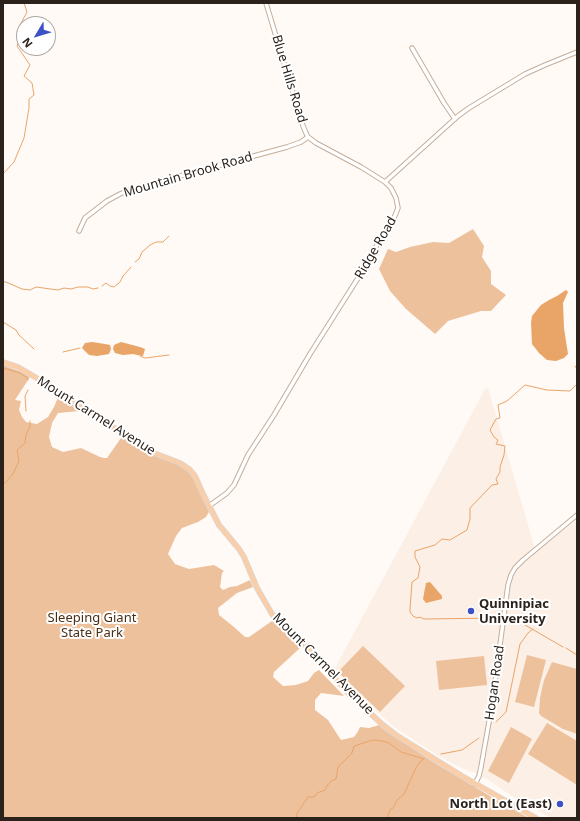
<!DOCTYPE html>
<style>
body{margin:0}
#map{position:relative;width:580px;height:821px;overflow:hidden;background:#fffaf6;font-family:"Noto Sans",sans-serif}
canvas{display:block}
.frame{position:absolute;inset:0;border:4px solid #2b221b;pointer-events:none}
.north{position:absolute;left:16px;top:16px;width:40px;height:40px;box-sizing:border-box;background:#fff;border:1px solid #aaa7a4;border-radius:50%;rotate:232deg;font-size:11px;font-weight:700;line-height:16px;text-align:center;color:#2b221b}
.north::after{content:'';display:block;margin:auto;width:14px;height:18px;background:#3e52c5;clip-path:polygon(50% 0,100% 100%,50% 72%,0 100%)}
</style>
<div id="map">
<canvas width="580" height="821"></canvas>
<div class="frame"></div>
<div class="north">N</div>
</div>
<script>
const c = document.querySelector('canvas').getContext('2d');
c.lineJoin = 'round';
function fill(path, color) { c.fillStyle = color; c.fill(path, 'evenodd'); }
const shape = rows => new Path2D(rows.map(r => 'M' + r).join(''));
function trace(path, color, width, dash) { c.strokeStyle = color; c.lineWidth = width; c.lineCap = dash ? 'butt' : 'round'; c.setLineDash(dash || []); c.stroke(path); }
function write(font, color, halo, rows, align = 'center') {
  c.font = font + ' "Noto Sans",sans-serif'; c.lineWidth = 4; c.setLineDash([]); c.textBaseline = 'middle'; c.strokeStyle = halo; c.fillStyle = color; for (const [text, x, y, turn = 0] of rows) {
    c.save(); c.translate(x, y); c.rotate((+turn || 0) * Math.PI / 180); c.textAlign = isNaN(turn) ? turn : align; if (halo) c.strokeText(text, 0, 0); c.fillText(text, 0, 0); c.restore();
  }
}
fill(shape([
 [488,388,536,552,577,520,577,818,552,818,550,817,518,800,490,781,473,772,471,772,457,766,435,754,393,726,350,688,334,670,485,389]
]), '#fcefe5');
fill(shape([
 [473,229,484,246,482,257,491,271,491,284,506,295,491,311,481,311,448,321,435,334,406,309,390,291,379,269,388,249,396,252,410,247,433,242,449,243],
 [3,365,19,371,30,377,15,400,21,401,19,410,22,417,26,422,37,424,48,417,54,407,59,395,80,411,58,413,52,423,49,437,52,447,63,452,81,448,100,457,104,458,107,458,123,435,145,452,182,466,190,472,193,477,209,512,206,517,198,522,182,528,176,536,168,554,175,564,189,569,214,565,224,571,222,573,220,587,223,590,230,587,237,586,250,580,253,587,237,593,218,608,219,615,234,627,245,637,249,637,272,621,276,622,288,633,288,636,300,648,274,672,273,677,283,686,296,685,308,681,314,673,319,670,344,696,321,693,315,700,315,710,328,720,341,740,354,737,357,733,360,727,369,728,379,725,381,727,386,731,435,763,490,796,529,818,3,818],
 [363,646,405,686,380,712,338,672],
 [527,655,546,660,534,707,515,702],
 [484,656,487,685,439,690,436,661],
 [552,662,577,669,577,734,563,729,541,716,539,713,540,698,544,680],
 [547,723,577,741,577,785,528,754],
 [511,727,532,739,509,783,488,771]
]), '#eec19d');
fill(shape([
 [566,290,568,292,563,303,564,328,568,354,564,358,556,361,547,360,539,353,532,344,531,323,532,316,541,305,549,300,557,296],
 [92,342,105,344,110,345,111,349,109,354,97,356,89,355,82,348,85,343],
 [121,342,140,347,145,349,143,356,137,355,133,354,123,355,115,353,113,349,114,345],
 [430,582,442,596,442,599,426,603,423,599,426,583]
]), '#e9a468');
trace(shape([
 [3,174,14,162,24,138,29,108,29,99,34,95,32,83,24,76,30,65,17,46,22,33,20,25,27,12,24,3],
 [135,262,139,259,142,252,150,245,156,242,163,242,169,236],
 [3,282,6,282,22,289,30,290,36,287,58,290,64,288,71,289,78,287,88,287,93,289,98,288],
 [102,286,106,283,110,286,114,287,120,282,123,276,131,267],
 [3,322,16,330,19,335,34,349],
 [63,352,80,348],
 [140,356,145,358,169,355],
 [575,366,577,369],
 [3,368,20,373,26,377,28,380],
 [26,411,25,396,28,390],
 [3,485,13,474,19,461,17,450,25,443,26,435,30,427,30,421],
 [500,618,424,619,420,617,417,618,413,616,410,612,410,609,412,582,418,578,420,567,415,557,415,551,435,545,442,539,450,540,467,530,470,519,470,508,492,485,498,484,496,479,500,472,500,467,504,455,505,446,496,444,498,440,494,437,490,430,496,419,500,418,498,405,507,401,525,385,547,390,570,391,577,384],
 [506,618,513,618,563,647],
 [566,648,577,655],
 [496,722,506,712,520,644,528,633,533,629],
 [441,754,462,750,479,738],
 [297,818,296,815,308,797,314,797,317,793,325,790,327,786,331,781,336,779,338,767,352,753,354,746,373,740,383,741,389,743,401,752,424,759],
 [387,818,390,810,393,808,397,800,404,794,416,768,420,762,424,759]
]), '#e9a468', 1);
const minor = shape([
 [412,48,444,103,455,119],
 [385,182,458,116,469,108,525,74,545,65,577,52],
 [79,231,85,218,107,201,120,194,132,189,287,147,301,142,308,137],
 [209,506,227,493,234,485,248,455,274,415,310,354,365,267,384,232,394,218,398,208,396,198,391,188,385,182,361,167,316,143,308,137,306,133,303,126,266,3],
 [475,784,479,776,481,767,492,705,508,585,511,575,515,568,523,560,577,515]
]);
const major = shape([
 [3,362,18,367,55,389,90,414,120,431,146,450,180,463,189,469,195,476,203,494,219,525,239,549,244,557,257,588,272,614,278,621,297,638,313,652,346,691,383,725,396,735,462,776,536,818]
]);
trace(minor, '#c5ad99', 5.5);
trace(major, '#d9d7d6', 6);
trace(minor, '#fff', 3.5);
trace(major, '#facea9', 4.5);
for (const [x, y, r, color] of [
 [471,611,4,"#3e52c5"],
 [560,804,4,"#3e52c5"]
]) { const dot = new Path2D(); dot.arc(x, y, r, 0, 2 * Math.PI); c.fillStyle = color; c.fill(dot); trace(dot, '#fff', 1.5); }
write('13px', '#2b221b', '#fff', [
 ["Blue Hills Road",289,79,73],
 ["Mountain Brook Road",188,175,-16],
 ["Ridge Road",376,248,-60],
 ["Mount Carmel Avenue",96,416,32],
 ["Mount Carmel Avenue",323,664,45],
 ["Hogan Road",495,683,-82]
]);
write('bold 13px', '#2b221b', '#fff', [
 ["Quinnipiac",479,604],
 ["University",479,619],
 ["North Lot (East)",552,804,"right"]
], 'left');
write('13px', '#4b2f15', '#fff', [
 ["Sleeping Giant",92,618],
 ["State Park",92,633]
]);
</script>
